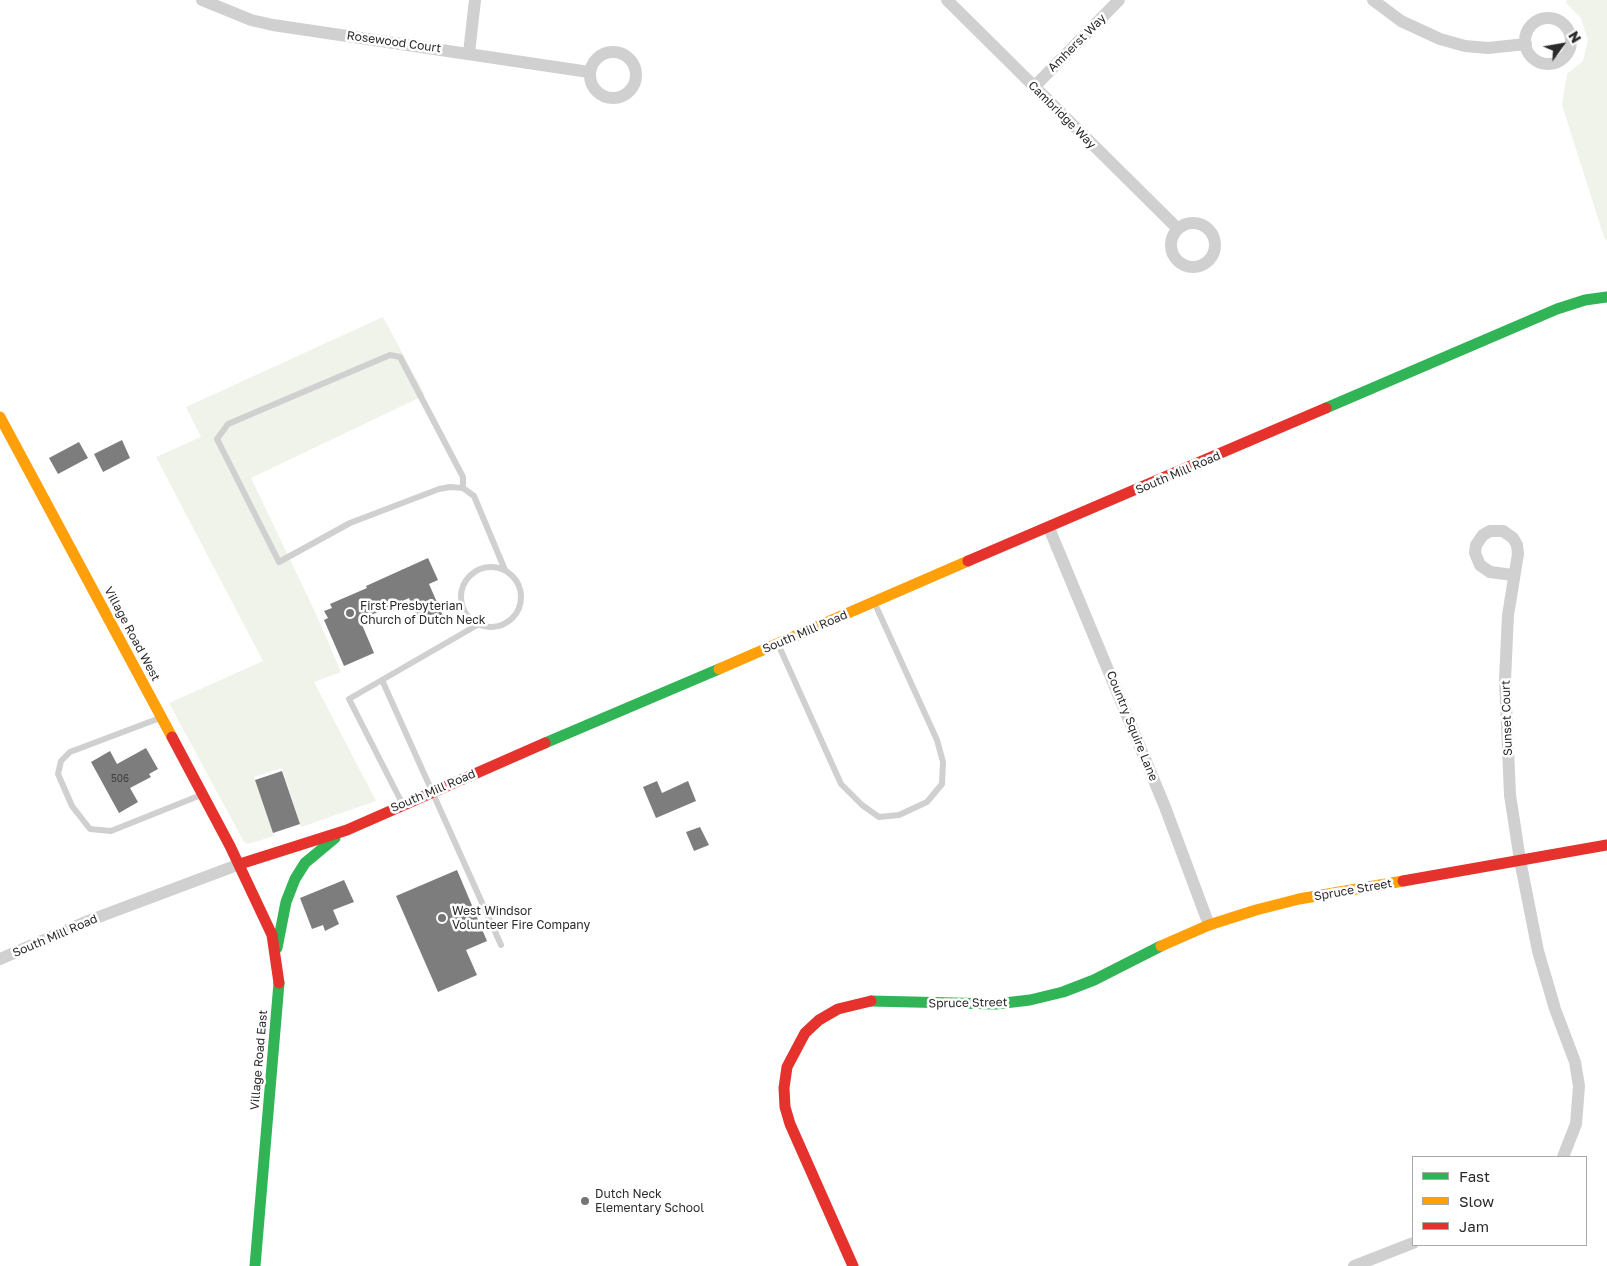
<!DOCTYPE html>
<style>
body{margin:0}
#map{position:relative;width:1607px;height:1266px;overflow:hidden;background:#fff;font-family:"Golos Text",sans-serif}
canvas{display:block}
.legend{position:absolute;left:1412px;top:1156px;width:175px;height:90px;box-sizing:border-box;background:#fff;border:1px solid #aaa;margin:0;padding:6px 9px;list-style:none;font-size:15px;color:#2b2b2b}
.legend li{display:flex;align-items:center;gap:10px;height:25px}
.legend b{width:25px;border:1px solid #aaa}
.north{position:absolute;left:1537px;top:20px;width:50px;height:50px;-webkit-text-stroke:4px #fff;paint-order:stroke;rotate:58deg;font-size:14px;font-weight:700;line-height:20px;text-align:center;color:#2b2b2b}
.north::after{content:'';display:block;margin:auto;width:18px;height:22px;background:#2b2b2b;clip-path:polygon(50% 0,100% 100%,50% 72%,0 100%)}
</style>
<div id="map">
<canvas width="1607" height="1266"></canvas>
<ul class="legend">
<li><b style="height:6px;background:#30b455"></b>Fast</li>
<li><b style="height:6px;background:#ff9f0a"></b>Slow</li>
<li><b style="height:6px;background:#e5322d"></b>Jam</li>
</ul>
<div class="north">N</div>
</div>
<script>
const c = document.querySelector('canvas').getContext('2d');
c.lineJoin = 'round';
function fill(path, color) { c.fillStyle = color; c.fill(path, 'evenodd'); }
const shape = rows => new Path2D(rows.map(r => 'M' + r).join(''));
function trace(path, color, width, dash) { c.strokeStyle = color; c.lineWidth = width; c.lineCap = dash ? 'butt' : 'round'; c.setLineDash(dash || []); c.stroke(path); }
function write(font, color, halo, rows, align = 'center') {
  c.font = font + ' "Golos Text",sans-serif'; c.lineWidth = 5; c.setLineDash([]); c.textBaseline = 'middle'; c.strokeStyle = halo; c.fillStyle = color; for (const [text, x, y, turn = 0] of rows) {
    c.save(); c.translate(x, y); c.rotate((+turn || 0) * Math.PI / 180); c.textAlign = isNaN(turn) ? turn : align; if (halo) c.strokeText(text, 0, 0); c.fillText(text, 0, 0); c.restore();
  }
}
fill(shape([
 [1567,0,1607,0,1607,239,1605,240,1562,105,1567,74,1583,61,1588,40,1581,18,1566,3],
 [383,317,425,395,251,478,316,614,341,672,314,682,376,801,301,827,282,768,254,777,274,836,248,844,244,842,169,703,263,661,156,457,201,437,186,407]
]), '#eff3ea');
fill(shape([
 [122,440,130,458,103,472,94,454],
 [79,442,88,458,58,474,49,458],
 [428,558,438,580,429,584,443,616,420,625,409,598,360,620,374,653,344,666,324,620,328,618,324,611,332,608,330,604,367,588,366,586],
 [146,748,158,769,149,774,151,777,130,788,138,802,119,813,91,762,110,751,117,764],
 [282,771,300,824,273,833,255,780],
 [657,781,662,793,688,781,696,801,656,818,643,787],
 [700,827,709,845,694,851,686,832],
 [457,870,487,941,466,950,477,975,438,992,396,896],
 [344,880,354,902,333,910,339,924,325,931,323,925,312,929,300,898]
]), '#7d7d7d');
trace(shape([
 [463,488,463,477,400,357,390,355,228,424,217,439,279,562,350,523,439,489,450,487,463,488,474,496,505,570],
 '461 597a30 30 0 1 1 60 0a30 30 0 1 1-60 0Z',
 [778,644,841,784,862,805,879,817,899,815,927,802,942,784,943,762,937,740,875,604],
 [382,680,501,945],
 [160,718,70,752,61,761,58,774,72,806,90,829,111,831,201,795],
 [402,803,349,699,479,624]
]), '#d0d0d0', 6);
trace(shape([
 [202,0,251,20,273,25,589,72],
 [947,0,1178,229],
 [1373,0,1401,21,1440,39,1465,46,1488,48,1526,44],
 '1525 41a23 23 0 1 1 46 0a23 23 0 1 1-46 0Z',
 '590 75a23 23 0 1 1 46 0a23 23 0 1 1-46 0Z',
 [469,53,475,0],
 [1034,87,1119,0],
 '1171 245a22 22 0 1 1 44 0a22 22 0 1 1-44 0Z',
 [1049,528,1165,807,1209,925],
 [1513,575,1490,572,1480,565,1475,553,1476,545,1483,535,1490,531,1503,531,1513,538,1517,545,1518,554,1508,615,1505,680,1510,795,1520,860,1538,951,1555,1009,1575,1062,1579,1086,1576,1124,1563,1157],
 [0,959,88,921,240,864],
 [1354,1266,1413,1243]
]), '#d0d0d0', 12);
trace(shape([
 [1326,408,1557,309,1585,300,1607,297],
 [545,743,719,669],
 [277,948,286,902,295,879,305,863,335,838],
 [871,1001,996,1004,1030,1000,1063,992,1094,980,1161,946],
 [255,1266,279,983]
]), '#30b455', 11);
trace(shape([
 [0,417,172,737],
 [719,669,968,561],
 [1161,946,1209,925,1256,910,1299,899,1403,881]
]), '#ff9f0a', 11);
trace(shape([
 [968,561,1326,408],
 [172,737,230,846,272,935,279,983],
 [240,864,347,830,545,743],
 [1403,881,1607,845],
 [853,1266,790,1124,785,1107,784,1088,787,1067,805,1033,819,1020,838,1009,871,1001]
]), '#e5322d', 11);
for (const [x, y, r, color] of [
 [350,613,5,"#757575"],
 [442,918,5,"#757575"],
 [585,1201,5,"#757575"]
]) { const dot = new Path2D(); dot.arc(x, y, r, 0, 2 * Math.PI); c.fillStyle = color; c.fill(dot); trace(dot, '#fff', 2); }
write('10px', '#404040', null, [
 ["506",120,779]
]);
write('12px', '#2b2b2b', '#fff', [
 ["Rosewood Court",394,42,8],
 ["Amherst Way",1077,43,-45],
 ["Cambridge Way",1062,115,45],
 ["South Mill Road",1178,473,-23],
 ["South Mill Road",805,632,-23],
 ["Village Road West",132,634,62],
 ["Sunset Court",1507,718,-92],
 ["Country Squire Lane",1132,726,68],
 ["South Mill Road",433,791,-23],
 ["Spruce Street",1353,890,-10],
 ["South Mill Road",55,936,-23],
 ["Spruce Street",968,1003,-1],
 ["Village Road East",259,1060,-85]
]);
write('12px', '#2b2b2b', '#fff', [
 ["First Presbyterian",360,606],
 ["Church of Dutch Neck",360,620],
 ["West Windsor",452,911],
 ["Volunteer Fire Company",452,925],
 ["Dutch Neck",595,1194],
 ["Elementary School",595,1208]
], 'left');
</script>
